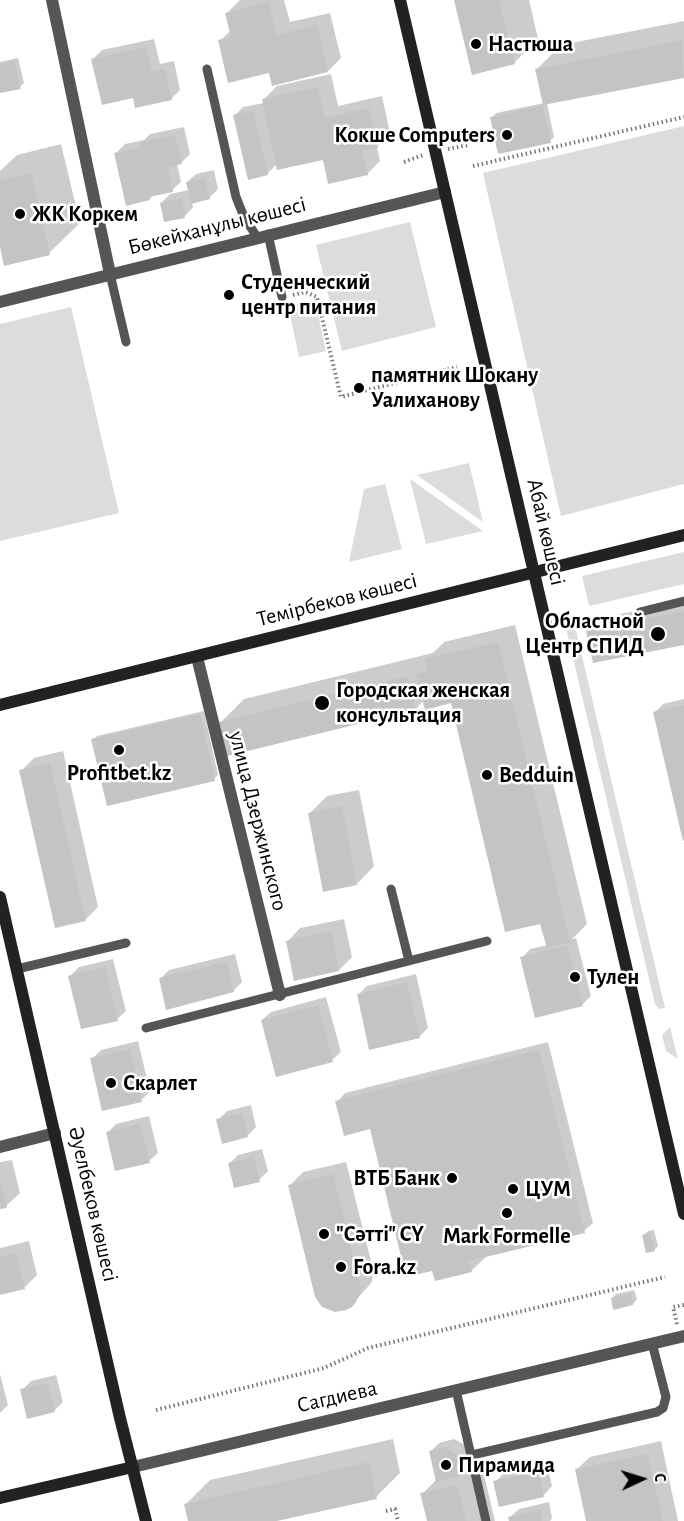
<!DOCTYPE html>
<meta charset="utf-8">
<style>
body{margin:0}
#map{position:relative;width:684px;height:1521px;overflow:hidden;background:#fff;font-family:"Alegreya Sans",sans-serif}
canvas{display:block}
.north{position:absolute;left:612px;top:1449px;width:60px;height:60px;-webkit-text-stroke:4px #fff;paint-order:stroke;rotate:86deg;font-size:16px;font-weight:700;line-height:24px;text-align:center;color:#000}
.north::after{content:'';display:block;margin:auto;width:21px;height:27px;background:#000;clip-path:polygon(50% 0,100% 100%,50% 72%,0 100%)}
</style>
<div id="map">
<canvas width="684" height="1521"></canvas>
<div class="north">С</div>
</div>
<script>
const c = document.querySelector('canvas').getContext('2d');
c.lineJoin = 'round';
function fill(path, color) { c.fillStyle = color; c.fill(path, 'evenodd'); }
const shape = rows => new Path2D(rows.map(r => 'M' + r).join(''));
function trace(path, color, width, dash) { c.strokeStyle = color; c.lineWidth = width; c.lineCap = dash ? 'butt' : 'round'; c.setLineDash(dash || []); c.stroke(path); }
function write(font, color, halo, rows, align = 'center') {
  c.font = font + ' "Alegreya Sans",sans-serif'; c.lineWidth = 5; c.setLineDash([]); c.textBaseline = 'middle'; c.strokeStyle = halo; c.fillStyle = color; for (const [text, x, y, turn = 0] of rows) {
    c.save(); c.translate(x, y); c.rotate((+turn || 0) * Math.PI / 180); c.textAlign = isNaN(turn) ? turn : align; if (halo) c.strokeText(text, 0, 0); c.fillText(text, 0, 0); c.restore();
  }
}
fill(shape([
 [684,126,684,484,561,516,483,173],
 [410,222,436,327,342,351,316,245],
 [315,300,326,351,299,357,288,306],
 [71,307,119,513,0,541,0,324],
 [469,463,483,522,417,475],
 [410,479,483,531,426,544],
 [385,484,402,549,349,562,364,489],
 [684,552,684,584,589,606,582,576],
 [573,618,665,1008,659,1009,655,1004,564,620],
 [670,1027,678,1059,666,1051,662,1035]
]), '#dcdcdc');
fill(shape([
 [240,0,284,0,290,22,330,13,341,58,328,71,220,41,231,30,227,13],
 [456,0,529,0,538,39,514,63],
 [684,21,684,76,547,103,554,137,550,141,492,118,496,113,544,103,537,69,561,45],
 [154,39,160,64,174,61,180,90,171,99,134,96,93,59,102,50],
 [18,58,24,83,20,87,0,92,0,62],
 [331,74,338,106,382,96,390,133,377,147,380,161,367,174,324,158,277,164,267,174,234,116,243,107,264,103,263,100,277,86],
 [184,127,190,154,181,163,177,163,181,182,172,190,154,195,149,199,116,153,125,144,144,140,150,134],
 [61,144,80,223,49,253,0,241,0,171,17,155],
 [214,170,218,189,209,198,192,202,193,207,185,216,161,203,170,194,189,190,187,182,196,174],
 [684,601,684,643,588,632,601,618],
 [515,625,587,924,572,939,576,938,591,996,582,1005,522,958,530,949,548,945,542,919,452,701,424,700,416,709,220,723,244,699,433,653,444,642],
 [684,699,684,838,654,713,663,704],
 [204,711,218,775,214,779,93,740,97,736],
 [63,751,98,907,85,920,21,771,34,758],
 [359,790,374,866,357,884,309,814,327,796],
 [344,919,352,957,339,970,287,942,300,928],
 [235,954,242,982,233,991,160,979,169,970],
 [113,959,126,1011,117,1019,70,976,79,967],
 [416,974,428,1028,419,1037,358,995,367,986],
 [326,997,341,1052,332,1060,262,1020,271,1012],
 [138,1041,150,1092,141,1100,92,1059,101,1050],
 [548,1042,593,1223,584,1231,488,1255,471,1271,433,1268,371,1127,337,1102,345,1093],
 [251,1105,256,1127,247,1136,218,1120,227,1111],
 [149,1116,158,1153,149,1161,107,1133,116,1124],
 [262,1149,268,1171,259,1180,229,1164,238,1155],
 [12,1160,20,1193,6,1206,0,1208,0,1162],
 [346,1162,373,1269,372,1282,351,1306,289,1186,303,1172],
 [654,1230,658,1246,654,1250,644,1235,648,1231],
 [29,1241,37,1275,24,1288,0,1294,0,1248],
 [634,1290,637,1299,633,1304,612,1298,616,1294],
 [0,1374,8,1405,0,1413],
 [56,1375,63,1402,54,1411,22,1390,31,1381],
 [393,1439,400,1473,376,1497,270,1521,190,1521,186,1504,210,1480],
 [454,1439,465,1445,470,1464,481,1462,495,1521,428,1521,422,1494,437,1479,430,1452,439,1443],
 [661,1441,678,1521,587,1521,576,1470,590,1457],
 [547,1463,552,1486,544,1495,500,1505,495,1482,504,1473],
 [549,1502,552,1518,550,1521,511,1521,510,1517,519,1509]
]), '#0003');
fill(shape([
 [454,0,499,0,515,64,472,75],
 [269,2,277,35,317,25,328,72,272,86,269,73,228,83,218,40,231,37,225,13],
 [682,40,684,78,543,105,535,69],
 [146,47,151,72,165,69,172,100,135,108,133,98,102,105,91,59],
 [14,61,21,89,0,93,0,64],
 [318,87,325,118,369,108,378,148,362,151,368,175,328,184,323,160,277,170,262,99],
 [543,105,551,143,498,154,490,117],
 [253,111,268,175,248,180,233,115],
 [175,135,182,164,168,167,173,192,149,197,150,200,126,206,114,153,141,147,140,142],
 [31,173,50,255,4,266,0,247,0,181],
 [205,178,210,199,191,204,186,182],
 [181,198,185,218,164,222,160,203],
 [684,611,684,645,593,663,586,631],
 [498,642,570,942,547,948,540,924,505,932,451,703,425,710,416,674,428,671,425,659],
 [408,676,416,710,227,756,219,722],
 [684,705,684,840,683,841,653,712],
 [200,714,215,781,107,806,91,739],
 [50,763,86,921,55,928,19,770],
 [342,806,357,885,323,892,308,813],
 [331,931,339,971,294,981,286,941],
 [567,945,583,1006,535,1018,520,957],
 [227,962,234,992,166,1010,159,978],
 [105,967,118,1021,81,1029,68,976],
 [407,982,420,1038,369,1050,357,994],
 [318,1005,333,1062,276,1077,261,1020],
 [130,1049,142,1102,102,1111,90,1058],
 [539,1050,585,1233,469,1261,472,1272,435,1281,432,1271,406,1277,370,1129,344,1136,335,1101],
 [242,1113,248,1137,222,1144,216,1119],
 [140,1124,150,1163,115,1171,106,1132],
 [254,1157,260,1182,234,1188,228,1163],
 [333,1174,361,1290,356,1302,352,1307,346,1310,335,1312,322,1307,315,1297,288,1185],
 [0,1182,7,1208,0,1209],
 [650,1233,655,1251,646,1253,642,1235],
 [16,1253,25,1289,0,1295,0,1257],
 [631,1293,633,1305,613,1310,611,1298],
 [48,1383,55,1412,27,1419,20,1389],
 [444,1447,457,1454,462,1475,436,1482,429,1451],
 [648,1454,663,1521,586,1521,575,1469],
 [369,1462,377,1499,277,1521,188,1521,184,1504],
 [538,1471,544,1497,499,1507,493,1481],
 [457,1485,466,1521,427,1521,420,1493],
 [540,1510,542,1521,509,1521,508,1517]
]), '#c4c4c4');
trace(shape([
 [448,149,468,145],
 [404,162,423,155],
 [473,166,684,117],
 [293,295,305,292,317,297,341,397,457,367],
 [677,1324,673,1307,684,1305],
 [156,1410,324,1368,368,1348,665,1277],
 [386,1511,395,1509,398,1521]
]), '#777', 4, [1.5, 3]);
trace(shape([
 [207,69,236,197,244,217,257,237],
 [268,234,282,297],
 [110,274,126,342],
 [640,612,684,601],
 [391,889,409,961],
 [17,969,126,943],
 [146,1028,487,941],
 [456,1390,486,1521],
 [472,1455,657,1412,663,1408,666,1397,652,1343]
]), '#555', 9);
trace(shape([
 [52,0,110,274],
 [0,302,445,192],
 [197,657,280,995],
 [0,1147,55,1133],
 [133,1467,684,1336]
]), '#555', 12);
trace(shape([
 [400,0,684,1214],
 [0,705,684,535],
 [0,897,120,1418,146,1521],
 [0,1498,133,1467]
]), '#222', 12);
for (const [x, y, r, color] of [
 [476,44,6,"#000"],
 [507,135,6,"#000"],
 [20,214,6,"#000"],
 [229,295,6,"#000"],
 [359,388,6,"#000"],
 [658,634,8,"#000"],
 [322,703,8,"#000"],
 [119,750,6,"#000"],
 [487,775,6,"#000"],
 [575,977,6,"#000"],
 [111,1083,6,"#000"],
 [452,1178,6,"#000"],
 [513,1189,6,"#000"],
 [507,1213,6,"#000"],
 [324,1234,6,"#000"],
 [341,1267,6,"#000"],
 [446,1465,6,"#000"]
]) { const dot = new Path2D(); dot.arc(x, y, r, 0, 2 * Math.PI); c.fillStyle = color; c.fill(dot); trace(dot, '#fff', 2); }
write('bold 22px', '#000', '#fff', [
 ["Настюша",488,44],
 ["Кокше Computers",495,135,"right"],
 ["ЖК Коркем",32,214],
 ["Студенческий",241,282],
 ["центр питания",241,307],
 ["памятник Шокану",371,375],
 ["Уалиханову",371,400],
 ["Областной",644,621,"right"],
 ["Центр СПИД",644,646,"right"],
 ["Городская женская",336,690],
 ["консультация",336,715],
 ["Profitbet.kz",119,773,"center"],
 ["Bedduin",499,775],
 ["Тулен",587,977],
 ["Скарлет",123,1083],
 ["ВТБ Банк",440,1178,"right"],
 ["ЦУМ",525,1189],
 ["\"Сәтті\" СY",336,1234],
 ["Mark Formelle",507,1236,"center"],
 ["Fora.kz",353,1267],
 ["Пирамида",458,1465]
], 'left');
write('22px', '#000', '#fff', [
 ["Бөкейханұлы көшесі",217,226,-14],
 ["Абай көшесі",546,532,77],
 ["Темірбеков көшесі",337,600,-14],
 ["улица Дзержинского",258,821,76],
 ["Әуелбеков көшесі",93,1204,77],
 ["Сагдиева",337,1397,-13]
]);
</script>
